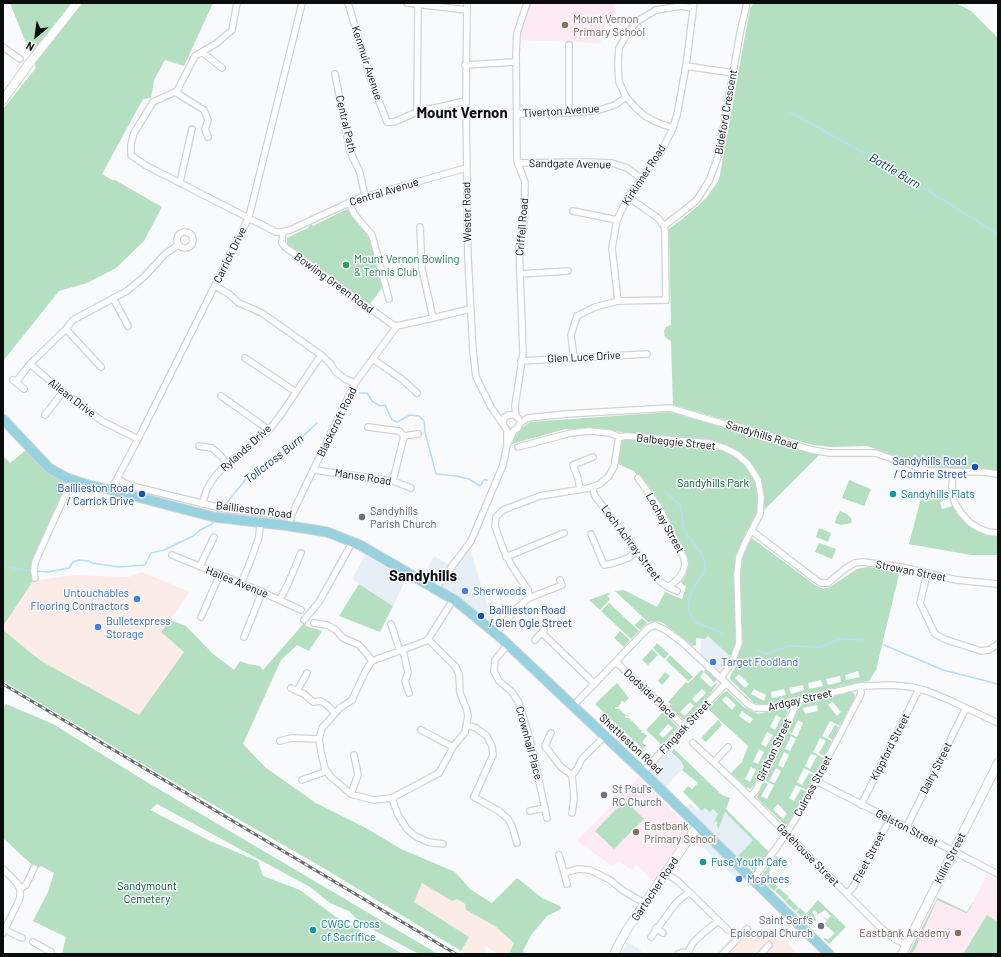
<!DOCTYPE html>
<style>
body{margin:0}
#map{position:relative;width:1001px;height:957px;overflow:hidden;background:#f8fafc;font-family:Barlow,sans-serif}
canvas{display:block}
.frame{position:absolute;inset:0;border:4px solid #0b0c0c;pointer-events:none}
.north{position:absolute;left:16px;top:16px;width:40px;height:40px;-webkit-text-stroke:3px #f8fafc;paint-order:stroke;rotate:209deg;font-size:11px;font-weight:700;line-height:16px;text-align:center;color:#0b0c0c}
.north::after{content:'';display:block;margin:auto;width:14px;height:18px;background:#0b0c0c;clip-path:polygon(50% 0,100% 100%,50% 72%,0 100%)}
</style>
<div id="map">
<canvas width="1001" height="957"></canvas>
<div class="frame"></div>
<div class="north">N</div>
</div>
<script>
const c = document.querySelector('canvas').getContext('2d');
c.lineJoin = 'round';
function fill(path, color) { c.fillStyle = color; c.fill(path, 'evenodd'); }
const shape = rows => new Path2D(rows.map(r => 'M' + r).join(''));
function trace(path, color, width, dash) { c.strokeStyle = color; c.lineWidth = width; c.lineCap = dash ? 'butt' : 'round'; c.setLineDash(dash || []); c.stroke(path); }
function write(font, color, halo, rows, align = 'center') {
  c.font = font + ' Barlow,sans-serif'; c.lineWidth = 3; c.setLineDash([]); c.textBaseline = 'middle'; c.strokeStyle = halo; c.fillStyle = color; for (const [text, x, y, turn = 0] of rows) {
    c.save(); c.translate(x, y); c.rotate((+turn || 0) * Math.PI / 180); c.textAlign = isNaN(turn) ? turn : align; if (halo) c.strokeText(text, 0, 0); c.fillText(text, 0, 0); c.restore();
  }
}
fill(shape([
 [467,540,493,623,464,601,424,575,434,556,449,565],
 [365,555,406,579,393,606,352,579],
 [709,637,733,660,721,677,699,656,701,651,701,639,705,639],
 [668,751,681,761,684,767,663,790,647,774],
 [704,801,722,818,725,812,753,840,734,861,748,876,741,883,692,837,699,825,684,810,690,803,698,811],
 [627,942,638,948,643,954,621,954]
]), '#e7eff6');
fill(shape([
 [142,572,190,592,161,632,184,652,139,715,41,661,3,630,3,626,12,610,33,581,74,575,128,577],
 [422,883,452,900,457,899,465,904,466,910,495,926,515,943,509,954,498,954,485,946,486,954,466,954,461,951,469,937,414,902],
 [746,923,764,940,775,931,798,954,716,954]
]), '#fcece8');
fill(shape([
 [531,3,615,3,616,12,607,22,600,43,520,40,522,27],
 [639,777,689,827,654,883,636,864,632,870,618,861,612,866,577,841],
 [987,875,998,880,998,954,908,954,936,897,968,912]
]), '#fdeaf3');
fill(shape([
 [10,3,213,3,184,66,165,60,154,80,151,98,143,99,102,174,112,180,115,180,162,207,144,241,116,268,87,283,59,291,3,361,3,109,36,68],
 [754,3,956,3,971,11,998,38,998,471,989,469,932,468,867,446,831,447,813,445,673,405,671,341,665,337,664,331,666,327,671,325,669,229,680,221,699,205,707,197,719,180,750,8],
 [347,209,369,238,383,286,369,306,287,245,287,238,308,228,311,224,313,226],
 [670,412,819,455,767,507,745,533,815,585,823,589,830,587,857,569,868,567,900,570,876,670,869,681,851,684,763,705,754,703,730,679,730,677,737,663,708,636,705,639,696,638,696,645,693,646,663,623,657,621,648,622,615,591,623,590,626,591,657,607,665,592,682,599,686,587,681,582,686,575,688,566,686,557,663,511,634,471,618,464,622,432,587,429,565,429,512,444,514,438,519,430,530,422],
 [858,671,860,677,846,680,845,675],
 [739,674,749,684,745,688,735,678],
 [840,676,841,682,828,685,826,679],
 [821,680,823,686,809,689,808,683],
 [803,685,804,690,791,694,789,688],
 [754,689,766,695,764,701,751,694],
 [784,689,786,695,772,698,771,692],
 [26,450,46,470,57,478,65,482,65,490,33,563,33,581,3,626,3,456,10,463],
 [849,480,871,489,864,506,842,498],
 [950,497,951,498,940,502,942,509,953,506,958,515,970,527,984,534,998,536,998,555,971,555,909,544,921,498],
 [840,511,847,514,851,518,852,523,841,525,835,523,836,518],
 [819,528,831,533,828,542,816,537],
 [819,543,836,549,832,559,815,552],
 [359,584,393,606,380,632,339,616],
 [611,592,607,596,610,599,600,610,589,600],
 [609,603,639,631,631,639,601,611],
 [642,618,647,623,640,630,635,625],
 [170,620,186,626,212,653,234,670,240,661,248,664,260,666,263,670,305,622,306,626,322,631,309,651,297,645,281,660,243,744,266,768,316,803,366,828,401,849,455,872,471,890,492,903,517,878,542,898,560,906,561,909,547,916,531,935,523,951,526,954,509,954,514,943,495,926,466,910,465,904,457,899,452,901,422,883,414,902,469,937,461,951,320,866,165,777,3,681,3,630,41,661,139,715,184,652,161,632],
 [620,631,630,640,624,647,614,638],
 [657,643,669,654,664,659,653,648],
 [652,649,658,655,648,665,642,660],
 [670,655,693,677,688,681,666,660],
 [706,669,717,679,716,681,714,682,704,672,700,677,711,687,717,682,716,685,710,695,688,719,683,719,669,706,671,704,668,702,685,683,686,682,688,684,701,670,704,672],
 [702,689,706,693,696,703,692,699],
 [690,702,694,706,685,716,680,712],
 [665,672,670,676,662,685,658,681],
 [617,683,629,698,624,703,623,701,621,701,621,703,618,707,615,707,615,709,619,709,626,715,627,715,628,716,625,716,625,718,629,718,641,730,643,730,641,731,641,733,644,733,647,736,642,742,646,746,643,749,595,704],
 [727,691,744,707,758,714,784,708,788,712,754,785,750,789,746,787,731,773,742,762,748,746,708,709,723,693],
 [726,696,736,705,732,710,722,700],
 [742,711,753,719,750,724,739,716],
 [776,715,781,718,775,730,770,727],
 [767,732,773,735,766,747,761,744],
 [759,749,764,752,758,764,753,762],
 [751,767,756,770,750,782,745,779],
 [851,692,854,693,855,697,840,726,830,721,822,736,832,741,824,756,819,753,826,741,820,738,813,752,823,758,815,774,804,768,797,782,802,785,809,773,814,775,807,790,796,785,789,798,794,801,801,789,806,791,790,821,787,824,784,824,758,799,757,796,764,782,768,784,761,796,767,799,774,785,764,780,787,732,797,737,803,723,798,720,792,733,788,731,800,706,803,704],
 [832,701,841,712,837,716,828,705],
 [817,705,818,711,805,714,803,708],
 [791,736,796,739,790,751,785,749],
 [784,752,789,755,783,768,778,765],
 [811,754,817,756,810,769,805,766],
 [776,768,781,771,775,783,769,781],
 [778,804,787,814,783,819,773,809],
 [6,704,53,724,145,781,438,954,419,954,362,924,349,911,330,903,310,887,157,804,150,810,210,841,258,861,263,876,300,890,336,917,403,954,62,954,66,937,33,921,48,892,54,873,41,866,39,868,31,864,3,838,3,709],
 [663,712,678,727,662,745,646,730],
 [668,724,673,728,663,738,659,734],
 [718,720,722,725,706,742,701,738],
 [835,725,839,727,833,740,828,737],
 [674,749,722,795,730,798,726,809,769,852,755,870,752,869,738,856,753,840,725,812,718,830,718,827,716,825,718,823,716,821,713,824,718,814,713,809,710,812,705,808,702,811,683,792,688,786,692,789,698,783,682,770,684,767,681,761,671,752],
 [625,800,644,819,614,849,595,831],
 [776,856,778,858,770,868,769,874,763,877,763,874],
 [769,875,769,878,778,887,774,891,763,880,763,878],
 [779,888,789,897,785,901,775,891],
 [936,897,967,912,973,902,973,903,968,912,966,913,937,900,915,949,913,952,909,953,937,899],
 [789,898,799,908,795,911,785,902],
 [818,900,846,927,829,944,823,938,826,938,828,940,835,933,824,924,827,921,820,914,827,920,831,916,825,910,817,915,817,913,815,910,812,912,815,916,816,915,814,918,816,920,810,925,796,912,800,908,806,914],
 [987,915,998,922,998,954,963,954]
]), '#b4dfc1');
trace(shape([
 [790,112,893,169,998,234],
 [359,393,367,393,372,401,380,406,385,405,392,420,397,422,410,415,419,416,424,421,425,432,436,474,456,476,469,479,480,486,484,480,487,480],
 [665,492,680,505,684,530,701,553,705,563,704,572,690,594,688,609,695,622,722,633],
 [224,506,246,479,289,450,317,423],
 [3,563,9,567,31,571],
 [35,571,48,572,69,568,73,562,79,560,89,561,92,563,119,567,145,565,151,553,164,550,193,536,200,530,212,524,215,520],
 [884,645,943,670,998,684],
 [757,650,767,654,788,646,820,647,840,639,862,640]
]), '#b4ddf8', 1.5);
const minor = shape([
 [237,3,232,30,217,43,195,56,177,91,153,102,134,133,131,144,131,155,145,165,276,232,281,232,290,230,357,199,466,168],
 [348,3,371,80,387,122,394,122,417,112,466,101],
 [407,3,467,10],
 [3,47,20,59],
 [202,52,222,68],
 [465,65,516,62],
 [686,66,733,73],
 [335,74,350,151,360,173,365,196],
 [175,92,204,110,208,120,205,129,208,137],
 [417,112,418,5],
 [569,113,569,45],
 [517,114,569,113,599,110,615,105,626,97],
 [673,128,656,122,645,116,636,108,626,97,619,82,618,65,619,48,627,34,636,22,656,10,681,6,693,8],
 [518,163,586,162,612,163,627,168,642,179],
 [180,182,192,129],
 [349,202,354,214,372,235,389,299],
 [573,211,617,220],
 [664,226,696,201,709,181,719,154,740,33,747,3],
 [420,227,422,269,433,318],
 [283,232,282,243,285,247,393,325,397,326,433,318,470,309],
 '177 240a8 8 0 1 1 16 0a8 8 0 1 1-16 0Z',
 [520,274,568,271],
 [215,286,229,294,239,303,262,313,321,355,330,363,335,371,345,379,355,383],
 [113,298,128,326],
 [618,301,612,248,617,220,628,197,661,152,673,128,677,115,686,66,694,3],
 [66,329,101,367],
 [245,358,296,392],
 [574,358,571,335,577,316,595,307,618,301,666,300,665,232,664,226,658,218,628,197],
 [373,359,403,380,417,393],
 [521,361,647,354],
 [30,364,63,392,102,421,138,439],
 [13,380,24,389],
 [16,382,30,364,66,329,73,320,127,291,144,277,165,254,178,245],
 [221,396,269,430],
 [45,415,63,392],
 [516,416,515,406,523,353,519,245,524,225,525,182,517,161,516,54,517,33,527,3],
 [503,423,504,418,508,415,514,415,518,418],
 [368,427,399,431,404,436,393,481],
 [404,436,418,434],
 [508,443,514,430,518,428,520,423,528,418,566,414,670,408,812,450,830,453,875,453,929,471,983,472,998,474],
 [199,446,212,448,221,456,227,464],
 [518,447,571,433,589,431,610,433,620,437,627,436,709,443,725,448,738,455,748,464,758,480,761,497,760,514,745,543,739,557,737,574,739,643,732,662,721,678],
 [314,470,393,481,411,488],
 [953,472,952,487,953,497,955,503,961,513,969,522,978,528,988,532,998,533],
 [638,478,659,507,684,558,685,564,683,572,678,579,668,587],
 [118,479,128,485,225,509,291,516],
 [592,487,595,496,658,580,668,587,677,591],
 [580,489,578,478,573,465,593,457],
 [111,490,138,439,249,217,302,3],
 [202,504,207,489,215,476,227,464,269,430,282,413,321,355],
 [290,526,291,516,355,383,397,326],
 [752,531,816,580,821,583,828,583,846,568,855,563,863,562,901,567,957,580,998,584],
 [591,534,604,565,614,563,628,558,636,552],
 [172,555,262,592,301,610],
 [506,557,564,533],
 [200,566,214,537],
 [927,574,920,603,935,634,944,639,981,651,989,650,998,644],
 [35,578,34,571,35,562,72,480],
 [241,583,249,565,259,537,260,523],
 [435,589,471,541,503,465,507,445,507,430,491,407,476,377,473,351,468,258,466,101,467,3],
 [529,598,528,590,513,568,503,549,495,526,496,517,503,510,540,496,589,488,600,484,609,476,614,467,619,437],
 [280,599,288,584,301,553],
 [201,617,220,574],
 [304,620,319,602,353,541],
 [314,623,327,625,336,630,343,638,359,645,366,653,372,661],
 [391,624,400,651],
 [496,633,518,607,529,598,562,585,560,580],
 [542,633,595,684],
 [244,637,262,592],
 [428,639,455,666,459,674,460,693,467,710,468,716,465,732,453,747,439,773,392,798,373,800,351,794,331,777,325,769,321,752,319,739,322,728,340,708,352,700,365,672,372,661,426,641,429,638,453,600],
 [535,640,544,630],
 [508,644,495,660,494,671,499,681,512,692,519,703,530,739,547,818],
 [403,650,408,673,405,681,409,693],
 [616,662,685,727],
 [307,673,297,691,304,694,313,702,321,701,327,705,335,713],
 [291,688,297,691],
 [573,706,648,628,655,625,665,630,682,642,748,704,755,708,767,708,860,686,892,685,912,687,927,691,949,700,998,723],
 [467,725,476,728,487,736,492,746,493,755,474,797,499,811,508,819,512,826,517,843],
 [421,730,453,747],
 [551,733,545,746,561,767,572,775],
 [280,741,291,738,319,739],
 [693,743,738,785,882,929,895,939,906,945],
 [714,762,728,747],
 [643,772,726,683],
 [302,780,327,771],
 [816,781,998,874],
 [351,794,358,775,354,755],
 [750,797,756,790,793,712,794,708,793,702],
 [392,798,398,815,407,829,415,836,428,842,443,844],
 [861,805,919,689],
 [530,811,545,808],
 [572,813,574,798,572,775,577,769,581,760,605,736],
 [906,828,966,708],
 [559,855,567,884],
 [3,869,17,883,20,889,20,898,3,933],
 [564,873,578,869,590,870,610,880,622,890,644,903],
 [665,873,678,881,728,930],
 [753,879,777,847,796,818,859,698,861,693,860,686],
 [20,889,26,885,34,868],
 [847,894,853,887,890,819],
 [656,928,663,933],
 [5,930,22,938],
 [651,937,676,903,689,892],
 [33,942,51,952],
 [678,954,683,952,687,954],
 [687,954,693,943,702,934,718,921],
 [723,954,747,929],
 [761,954,769,945]
]);
const secondary = shape([
 [3,100,28,65,77,3],
 [614,954,626,931,698,825],
 [902,954,998,763]
]);
const primary = shape([
 [3,419,49,468,67,478,88,485,111,490,214,517,290,526,327,532,360,545,456,601,500,637,643,772,829,954]
]);
trace(minor, '#d1d3d4', 8);
trace(secondary, '#d1d3d4', 10);
trace(primary, '#d3d3d3', 11);
trace(minor, '#fff', 5.5);
trace(secondary, '#fff', 8);
trace(primary, '#98d1df', 9);
const rail = shape([
 [3,684,456,954]
]);
trace(rail, '#696b6b', 3);
trace(rail, '#f8fafc', 1.5, [4.5]);
for (const [x, y, r, color] of [
 [565,25,4,"#8d6e63"],
 [346,265,4,"#2e9e5b"],
 [975,467,4,"#1a4fb4"],
 [142,494,4,"#1a4fb4"],
 [893,494,4,"#0f9aa8"],
 [362,517,4,"#6b7280"],
 [465,591,4,"#3f7fe0"],
 [137,599,4,"#3f7fe0"],
 [481,616,4,"#1a4fb4"],
 [98,627,4,"#3f7fe0"],
 [713,662,4,"#3f7fe0"],
 [604,795,4,"#6b7280"],
 [636,832,4,"#8d6e63"],
 [703,862,4,"#0f9aa8"],
 [739,879,4,"#3f7fe0"],
 [821,926,4,"#6b7280"],
 [313,930,4,"#0f9aa8"],
 [958,933,4,"#8d6e63"]
]) { const dot = new Path2D(); dot.arc(x, y, r, 0, 2 * Math.PI); c.fillStyle = color; c.fill(dot); trace(dot, '#f8fafc', 1.5); }
write('11px', '#785e54', '#f8fafc', [
 ["Mount Vernon",573,19],
 ["Primary School",573,32],
 ["Eastbank",644,826],
 ["Primary School",644,839],
 ["Eastbank Academy",950,933,"right"]
], 'left');
write('11px', '#0b0c0c', '#f8fafc', [
 ["Kenmuir Avenue",367,63,72],
 ["Tiverton Avenue",561,111,-4],
 ["Bideford Crescent",726,112,-80],
 ["Central Path",346,124,77],
 ["Sandgate Avenue",570,164,1],
 ["Kirkinner Road",644,175,-57],
 ["Central Avenue",384,192,-17],
 ["Wester Road",467,212,-91],
 ["Criffell Road",522,227,-85],
 ["Carrick Drive",230,255,-64],
 ["Bowling Green Road",334,283,36],
 ["Glen Luce Drive",584,357,-3],
 ["Ailean Drive",72,398,37],
 ["Blackcroft Road",337,422,-64],
 ["Sandyhills Road",762,435,17],
 ["Balbeggie Street",676,442,6],
 ["Rylands Drive",246,448,-42],
 ["Manse Road",363,477,9],
 ["Baillieston Road",254,510,7],
 ["Lochay Street",665,523,61],
 ["Loch Achray Street",631,543,53],
 ["Strowan Street",911,571,11],
 ["Hailes Avenue",237,582,22],
 ["Dodside Place",650,694,43],
 ["Ardgay Street",800,700,-13],
 ["Fingask Street",685,727,-47],
 ["Crownhall Place",529,743,75],
 ["Shettleston Road",631,744,43],
 ["Kippford Street",890,747,-63],
 ["Girthon Street",774,750,-65],
 ["Dalry Street",936,768,-63],
 ["Culross Street",813,786,-62],
 ["Gelston Street",907,828,27],
 ["Gatehouse Street",808,855,45],
 ["Fleet Street",869,857,-62],
 ["Killin Street",950,858,-63],
 ["Gartocher Road",655,889,-56]
]);
write('11px', '#27864d', '#f8fafc', [
 ["Mount Vernon Bowling",354,259],
 ["& Tennis Club",354,272]
], 'left');
write('11px', '#164399', '#f8fafc', [
 ["Sandyhills Road",967,461],
 ["/ Comrie Street",967,474],
 ["Baillieston Road",134,488],
 ["/ Carrick Drive",134,501],
 ["Baillieston Road",489,610,"left"],
 ["/ Glen Ogle Street",489,623,"left"]
], 'right');
write('11px', '#00582e', '#f8fafc', [
 ["Sandyhills Park",713,483],
 ["Sandymount",147,886],
 ["Cemetery",147,899]
]);
write('11px', '#0d838f', '#f8fafc', [
 ["Sandyhills Flats",901,494],
 ["Fuse Youth Cafe",711,862],
 ["CWGC Cross",321,924],
 ["of Sacrifice",321,937]
], 'left');
write('11px', '#5b616d', '#f8fafc', [
 ["Sandyhills",370,511],
 ["Parish Church",370,524],
 ["St Paul's",612,789],
 ["RC Church",612,802],
 ["Saint Serf's",813,920,"right"],
 ["Episcopal Church",813,933,"right"]
], 'left');
write('11px', '#366cbe', '#f8fafc', [
 ["Sherwoods",473,591],
 ["Untouchables",129,593,"right"],
 ["Flooring Contractors",129,606,"right"],
 ["Bulletexpress",106,621],
 ["Storage",106,634],
 ["Target Foodland",721,662],
 ["Mcphees",747,879]
], 'left');
write('italic 12px', '#063248', '#f8fafc', [
 ["Battle Burn",895,171,31],
 ["Tollcross Burn",274,459,-38]
]);
write('bold 15px', '#0b0c0c', '#f8fafc', [
 ["Mount Vernon",462,113],
 ["Sandyhills",423,576]
]);
</script>
